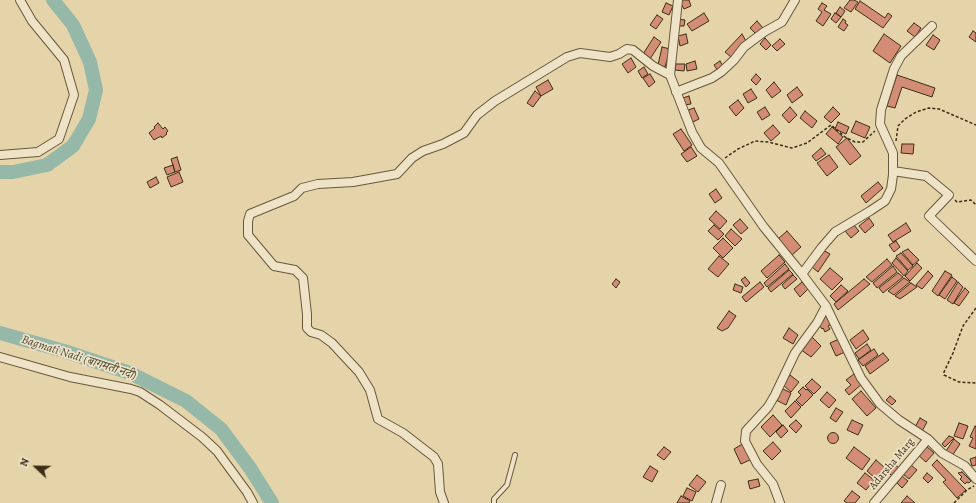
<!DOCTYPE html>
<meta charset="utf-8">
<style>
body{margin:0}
#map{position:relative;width:976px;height:503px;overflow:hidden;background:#e5d4a9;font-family:Alegreya,serif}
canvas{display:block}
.north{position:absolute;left:16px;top:447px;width:40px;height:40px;-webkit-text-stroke:3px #eee3c7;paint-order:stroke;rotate:292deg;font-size:11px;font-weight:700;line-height:16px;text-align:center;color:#3f2e17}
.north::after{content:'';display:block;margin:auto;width:14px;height:18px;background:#3f2e17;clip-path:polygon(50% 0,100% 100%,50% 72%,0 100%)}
</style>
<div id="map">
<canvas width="976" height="503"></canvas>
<div class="north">N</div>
</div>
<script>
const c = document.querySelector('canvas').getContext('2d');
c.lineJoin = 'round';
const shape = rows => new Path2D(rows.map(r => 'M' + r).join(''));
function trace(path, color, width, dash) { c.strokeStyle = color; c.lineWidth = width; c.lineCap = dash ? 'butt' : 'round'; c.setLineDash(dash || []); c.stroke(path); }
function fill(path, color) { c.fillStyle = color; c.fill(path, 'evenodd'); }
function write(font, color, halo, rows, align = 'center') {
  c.font = font + ' Alegreya,"Noto Serif Devanagari",serif'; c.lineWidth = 3.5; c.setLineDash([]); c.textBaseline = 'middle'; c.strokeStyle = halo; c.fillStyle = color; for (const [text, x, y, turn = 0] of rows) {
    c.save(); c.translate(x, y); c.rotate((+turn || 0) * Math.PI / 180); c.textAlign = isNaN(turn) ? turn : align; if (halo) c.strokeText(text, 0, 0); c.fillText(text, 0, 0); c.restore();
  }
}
trace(shape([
 [0,172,13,172,47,165,73,146,89,119,96,90,90,62,73,25,53,0],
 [0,333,64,351,130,373,186,401,221,429,250,468,272,503]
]), '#96b8a9', 14);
const building = shape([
 [679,0,689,0,691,6,684,9,679,0],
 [850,0,854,0,858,2,851,12,844,8,850,0],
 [860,1,885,18,888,13,892,16,883,28,855,9,860,1],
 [666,3,673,6,669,15,662,12,666,3],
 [822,3,827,6,824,10,831,14,823,26,816,21,822,12,818,9,822,3],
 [840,7,845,11,841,17,836,13,840,7],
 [704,13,709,21,692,31,687,24,704,13],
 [835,13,841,17,836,23,831,19,835,13],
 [657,15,663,19,656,29,650,25,657,15],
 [677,19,685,20,684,26,677,26,677,19],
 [843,19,846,21,845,23,848,25,844,31,838,27,843,19],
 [757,21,763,28,756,34,750,28,757,21],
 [914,23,921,28,915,37,907,31,914,23],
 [973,31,976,33,976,42,969,37,973,31],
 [686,34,688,43,680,46,678,36,686,34],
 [742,34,746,41,731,57,725,52,742,34],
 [884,34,901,46,890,63,873,51,884,34],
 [933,35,940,40,934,50,926,45,933,35],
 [654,37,661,42,650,59,643,54,654,37],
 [765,38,771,45,766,50,760,44,765,38],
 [780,39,785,44,777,51,772,46,780,39],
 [662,47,670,49,665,67,658,65,662,47],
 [631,58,636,67,628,73,622,64,631,58],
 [695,61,697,69,687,71,686,64,695,61],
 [720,61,724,68,718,71,714,65,720,61],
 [676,64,685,64,684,71,675,70,676,64],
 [644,67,648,74,642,78,638,71,644,67],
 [650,74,655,82,649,87,643,78,650,74],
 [756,74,761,79,756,85,751,80,756,74],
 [897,75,935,88,932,97,902,87,895,108,887,106,897,75],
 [548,80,553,89,541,96,536,87,548,80],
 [774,82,781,91,772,98,766,90,774,82],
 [797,87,803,95,792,103,787,95,797,87],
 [751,89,757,98,748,103,743,94,751,89],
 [535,91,541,96,533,107,527,103,535,91],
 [689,96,691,104,684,105,683,98,689,96],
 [738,100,744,108,736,116,729,107,738,100],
 [765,107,770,115,762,120,757,112,765,107],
 [790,107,797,115,789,123,782,115,790,107],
 [833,107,840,114,831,123,824,117,833,107],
 [694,108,699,119,691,123,686,111,694,108],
 [805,111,817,121,812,128,800,118,805,111],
 [856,121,870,127,865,138,851,132,856,121],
 [838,122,849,127,846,134,835,129,838,122],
 [158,123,163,129,165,127,168,131,166,133,167,134,162,138,161,136,154,140,149,133,155,128,154,127,158,123],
 [773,125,780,133,771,141,764,133,773,125],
 [832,127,843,137,838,144,826,134,832,127],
 [681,129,692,145,684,151,673,134,681,129],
 [847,138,861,156,850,165,836,147,847,138],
 [902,144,914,144,913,154,901,153,902,144],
 [691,147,697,156,687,162,681,154,691,147],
 [821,148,826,154,816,161,812,156,821,148],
 [829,155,838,167,827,176,817,163,829,155],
 [177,157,181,170,175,172,171,159,177,157],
 [173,165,175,172,167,175,164,168,173,165],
 [179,172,183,182,171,187,167,177,179,172],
 [156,177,159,183,150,188,147,182,156,177],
 [878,182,883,188,866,203,861,196,878,182],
 [716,189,722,198,715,203,709,194,716,189],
 [716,211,727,221,720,229,709,219,716,211],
 [869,218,874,225,865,233,859,226,869,218],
 [740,219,748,228,741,234,733,225,740,219],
 [906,223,911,231,893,242,888,235,906,223],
 [853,224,859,231,851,238,845,231,853,224],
 [714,225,724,234,718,240,708,231,714,225],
 [731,229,742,239,735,246,725,236,731,229],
 [787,231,801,247,792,255,778,239,787,231],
 [723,238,733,248,723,258,713,248,723,238],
 [896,241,900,247,894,252,889,245,896,241],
 [908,249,919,260,913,265,902,252,908,249],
 [823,250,830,254,818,272,812,267,823,250],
 [901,253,913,266,908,270,896,256,901,253],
 [779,255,785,262,767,278,761,271,779,255],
 [719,256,729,264,718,277,708,269,719,256],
 [896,258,908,271,904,276,892,263,896,258],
 [887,259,892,265,872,282,866,277,887,259],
 [917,263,922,268,910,281,905,276,917,263],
 [785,264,789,269,767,287,764,283,785,264],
 [893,266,897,272,877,288,873,283,893,266],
 [830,268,843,279,832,290,820,279,830,268],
 [789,270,793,274,771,292,768,288,789,270],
 [928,271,933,276,922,289,916,285,928,271],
 [945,271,952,275,938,296,932,291,945,271],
 [898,273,903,277,883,293,879,288,898,273],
 [793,275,797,279,785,289,782,285,793,275],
 [745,277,750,283,746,287,741,280,745,277],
 [952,277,957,281,945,299,939,295,952,277],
 [904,278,910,282,894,295,888,291,904,278],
 [616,279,620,282,616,288,612,284,616,279],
 [864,279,870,284,838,310,834,304,864,279],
 [760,282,764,287,746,302,742,297,760,282],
 [802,282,808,289,800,297,794,289,802,282],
 [958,282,963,287,953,304,947,300,958,282],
 [911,283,917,287,900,299,895,296,911,283],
 [735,284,743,287,741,293,733,290,735,284],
 [841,285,848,291,836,302,830,296,841,285],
 [965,288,969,292,959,306,954,303,965,288],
 [729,311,736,316,728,328,722,331,717,328,729,311],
 [825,311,833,323,828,326,830,329,825,332,823,328,822,329,818,323,825,311],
 [789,328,798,335,793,344,783,338,789,328],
 [863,330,869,339,856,349,850,340,863,330],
 [810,335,821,346,811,357,800,349,810,335],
 [839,339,845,352,836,356,830,343,839,339],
 [867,344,871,350,859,359,855,353,867,344],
 [874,349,878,355,863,366,858,360,874,349],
 [883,353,889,360,870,374,865,366,883,353],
 [854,374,862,384,849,395,845,390,851,385,846,380,854,374],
 [790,375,799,382,791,392,783,385,790,375],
 [812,379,821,387,814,394,805,386,812,379],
 [803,387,806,390,807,389,813,395,802,406,796,400,801,395,798,392,803,387],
 [781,388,791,393,786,405,776,400,781,388],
 [861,391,876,408,867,416,852,399,861,391],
 [827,392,836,400,829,408,820,400,827,392],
 [890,396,896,401,892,405,886,400,890,396],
 [795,401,801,407,791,418,785,411,795,401],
 [836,408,843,412,836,422,830,418,836,408],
 [773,415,782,425,770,437,761,427,773,415],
 [920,418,927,422,921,433,914,429,920,418],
 [796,420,802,426,796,433,789,426,796,420],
 [852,420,863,425,858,435,847,430,852,420],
 [959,423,968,426,963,439,954,436,959,423],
 [783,425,788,431,781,438,776,432,783,425],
 [975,426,976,427,976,449,969,446,973,438,970,437,975,426],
 '827.5 438a5.5 5.5 0 1 1 11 0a5.5 5.5 0 1 1-11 0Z',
 [949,436,954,438,945,447,942,444,949,436],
 [954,439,960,444,952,456,946,451,954,439],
 [773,442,781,451,772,460,763,451,773,442],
 [744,443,752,459,741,464,734,449,744,443],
 [926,446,934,453,926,462,918,455,926,446],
 [664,447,671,452,664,460,657,455,664,447],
 [854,447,870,459,862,470,846,458,854,447],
 [976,457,976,465,972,466,970,459,976,457],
 [876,460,885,468,876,479,867,471,876,460],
 [937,460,966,490,957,498,943,482,946,480,932,465,937,460],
 [893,463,900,469,893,477,886,470,893,463],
 [911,465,917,470,909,479,903,474,911,465],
 [650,466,658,471,652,482,643,477,650,466],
 [962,472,971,481,969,483,967,482,965,484,960,479,962,477,958,473,962,472],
 [865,473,874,480,866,490,857,483,865,473],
 [927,473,933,478,928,483,923,478,927,473],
 [697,475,706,482,698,492,689,485,697,475],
 [902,476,908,481,902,488,897,483,902,476],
 [758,479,760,486,750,489,748,481,758,479],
 [687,488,696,492,692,501,683,496,687,488],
 [852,491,860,497,855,503,847,503,844,501,852,491],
 [681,496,690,501,689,503,677,503,681,496],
 [907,496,915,503,901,503,907,496]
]);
fill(building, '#d38d74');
trace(building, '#3f2e17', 1);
const lane = shape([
 [494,503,494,499,507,485,515,455]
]);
const street = shape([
 [678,0,670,75,692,132,701,148,719,163,763,226,802,274,826,306,861,378,880,404,899,420,928,439,942,453,965,466,976,479],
 [676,92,712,78,721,72,734,60,744,47,764,32,782,22,795,0],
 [0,155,38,152,59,139,74,95,64,60,32,21,20,0],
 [893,171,926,176,949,195,929,216,976,261],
 [802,274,822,247,835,232,870,211,885,201,891,189,893,175,893,153,880,124,881,110,894,69,901,56,932,26],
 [0,357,70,377,131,389,140,392,160,405,202,437,217,451,247,492,253,503],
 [444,503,440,492,438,464,434,457,403,433,378,419,370,390,359,372,332,343,321,335,311,332,307,328,307,314,303,278,295,270,274,266,248,235,248,221,250,214,294,196,302,188,318,184,353,182,397,174,412,158,423,151,443,144,464,133,477,115,495,101,567,57,580,53,610,57,619,54,627,49,633,50,653,66,670,75],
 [716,503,721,485],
 [780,503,773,484,757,464,745,441,746,431,768,407,775,395,795,353,817,323,826,306],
 [874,503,928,439]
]);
trace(lane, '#68583c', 6);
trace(street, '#68583c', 10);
trace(shape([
 [896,141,898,126,905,119,916,112,929,108,939,109,976,125],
 [725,158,738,149,755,141,768,142,792,148,807,143,831,125,845,137,855,142,863,142,875,131],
 [955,200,957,202,971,200,976,205],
 [976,308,963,326,953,353,944,372,944,375,959,382,976,383],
 [954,503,967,490,974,486]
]), '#3f2e17', 1.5, [3, 2]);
trace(lane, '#eee3c7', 4);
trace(street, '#eee3c7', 8);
write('11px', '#3f2e17', '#eee3c7', [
 ["Adarsha Marg",892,464,-50]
]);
write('italic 12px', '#504a34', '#eee3c7', [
 ["Bagmati Nadi (बागमती नदी)",79,358,18]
]);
</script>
